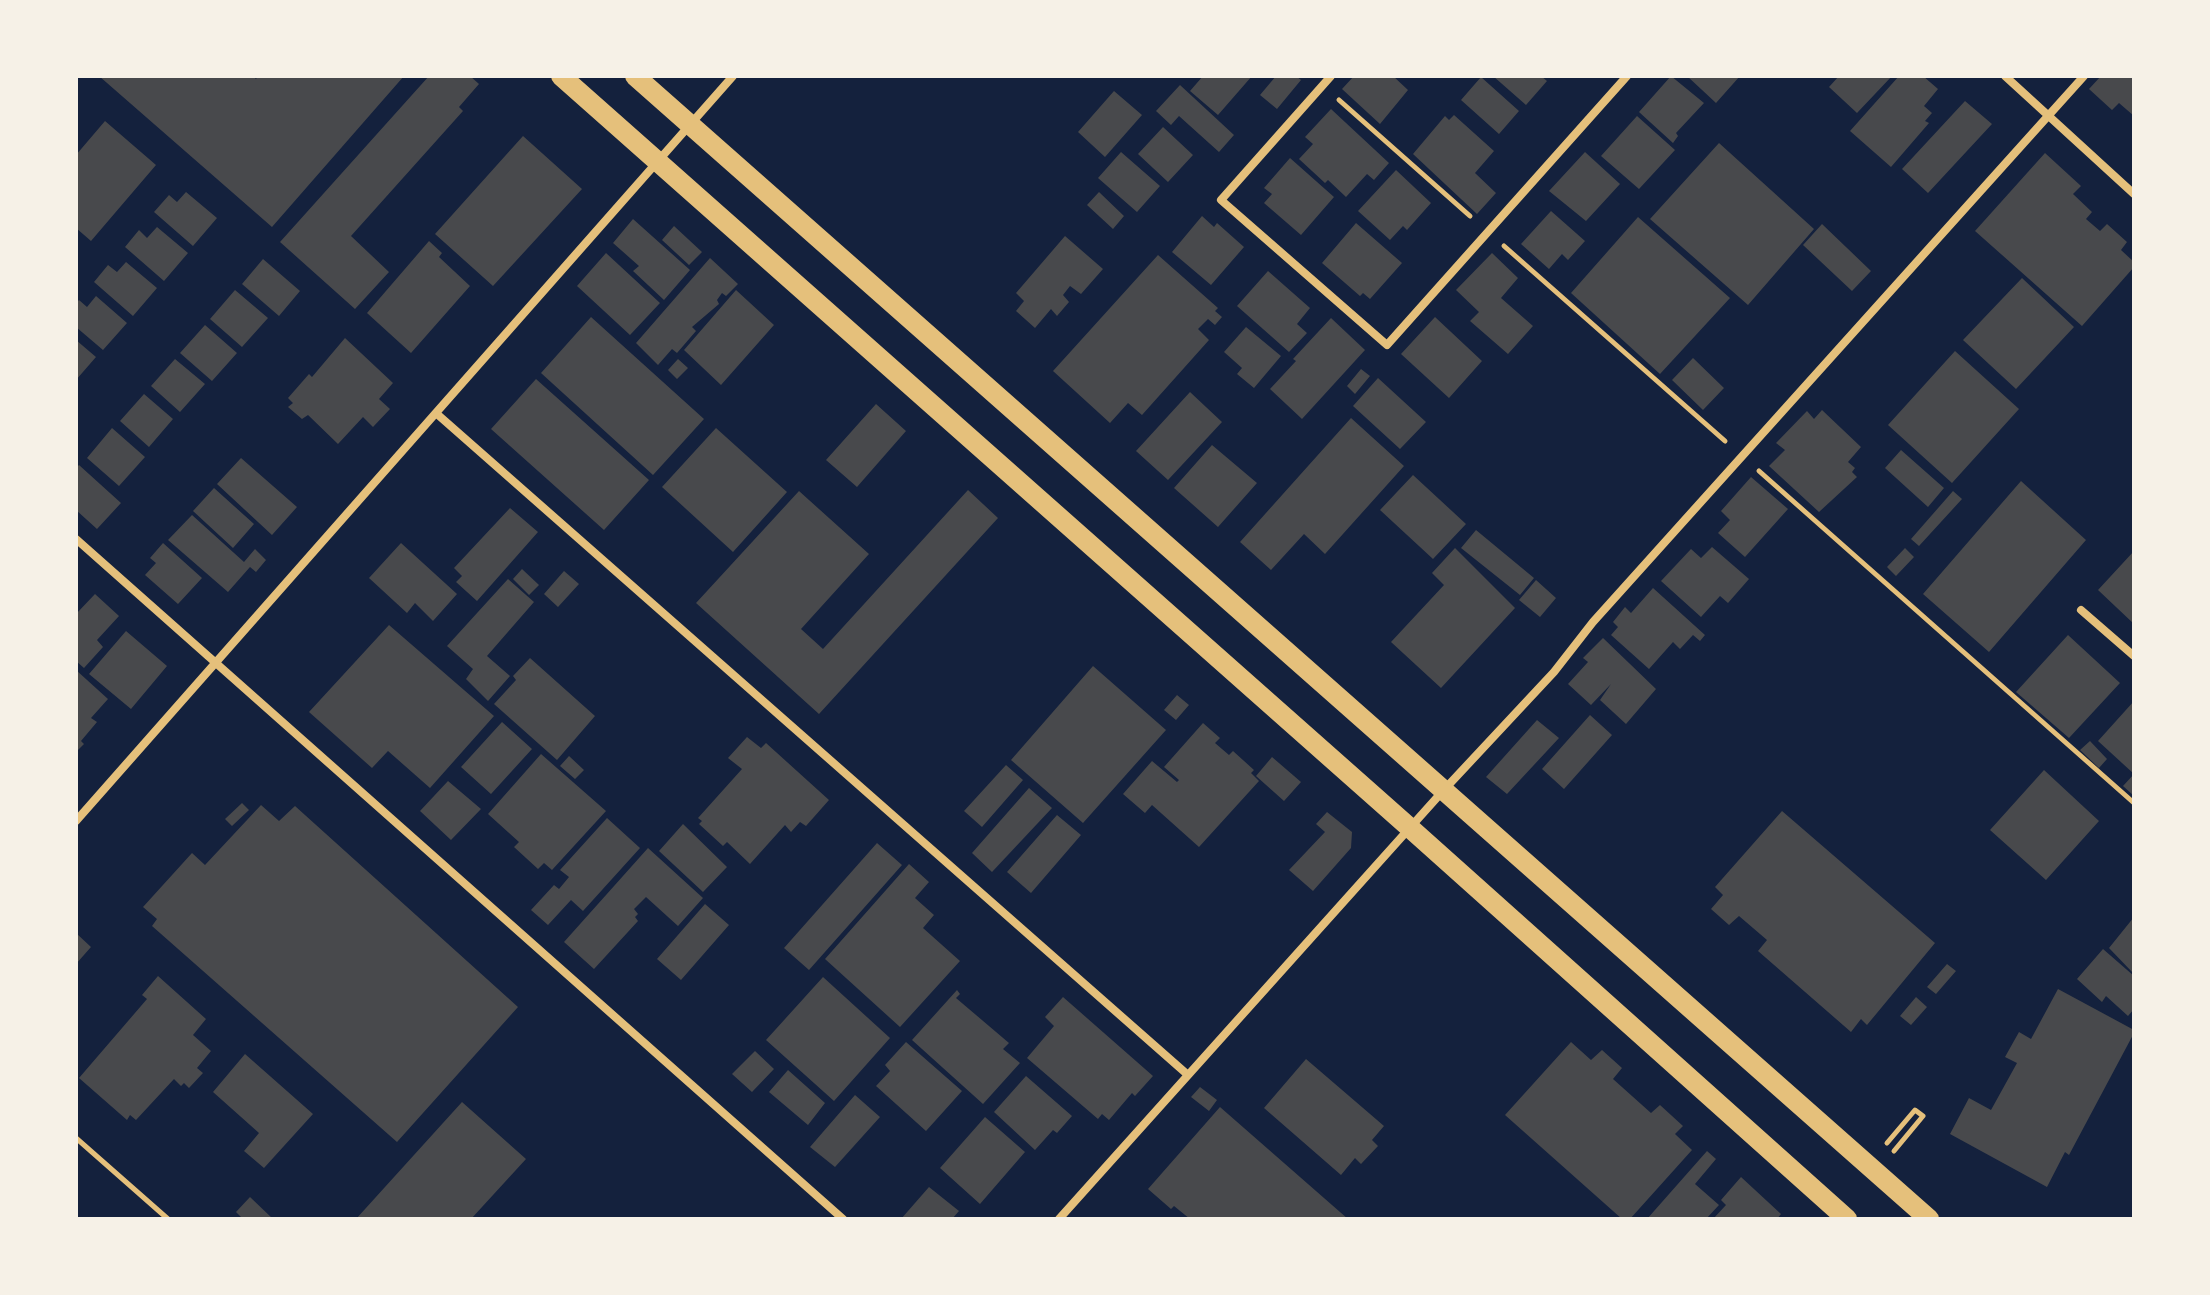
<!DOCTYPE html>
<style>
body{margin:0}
#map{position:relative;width:2210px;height:1295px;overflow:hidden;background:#14213d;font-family:"Alegreya Sans",sans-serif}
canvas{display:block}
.frame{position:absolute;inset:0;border:78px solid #f6f1e7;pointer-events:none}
</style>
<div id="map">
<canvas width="2210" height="1295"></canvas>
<div class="frame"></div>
</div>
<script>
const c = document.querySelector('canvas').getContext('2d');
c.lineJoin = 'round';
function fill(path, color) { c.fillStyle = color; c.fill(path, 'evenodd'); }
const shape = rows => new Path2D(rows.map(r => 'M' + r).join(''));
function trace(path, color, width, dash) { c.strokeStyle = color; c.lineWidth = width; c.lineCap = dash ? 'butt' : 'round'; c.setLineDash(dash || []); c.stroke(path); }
fill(shape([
 [99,76,253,76,256,79,258,76,404,76,272,227],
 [429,76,470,76,479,84,459,107,463,111,351,236,389,272,355,309,280,242],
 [1203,76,1252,76,1218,115,1190,91],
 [1276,76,1296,76,1301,80,1277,109,1260,95],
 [1354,76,1393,76,1408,90,1380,124,1342,89],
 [1493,76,1541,76,1547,81,1526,105],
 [1671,76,1704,103,1676,133,1678,136,1673,143,1639,112],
 [1687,76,1740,76,1716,103],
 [1839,76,1892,76,1857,113,1829,87],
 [1899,76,1923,76,1938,89,1924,106,1932,113,1925,121,1929,123,1891,167,1850,131],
 [2101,76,2134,76,2134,116,2119,103,2112,110,2089,89],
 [1481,77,1519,111,1499,134,1461,100],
 [1180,85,1234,135,1219,152,1179,116,1171,125,1156,111],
 [1114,91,1142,115,1105,157,1078,132],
 [1965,101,1992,124,1928,193,1902,169],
 [1331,109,1389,163,1374,180,1367,174,1346,197,1328,180,1325,183,1299,159,1313,144,1305,137],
 [1454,115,1494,151,1475,173,1496,193,1477,214,1413,154,1445,116,1449,120],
 [1637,116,1675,150,1639,189,1601,156],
 [105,121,156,165,91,241,76,228,76,155],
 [1163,127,1193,155,1168,182,1138,154],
 [523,136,582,189,493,286,435,234],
 [1719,143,1814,229,1748,305,1650,219],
 [1121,152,1160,186,1137,212,1098,178],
 [1585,152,1620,184,1586,221,1549,191],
 [2045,153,2081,186,2073,194,2092,212,2086,219,2100,231,2107,224,2127,242,2121,250,2134,262,2134,267,2082,326,1975,231],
 [1290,158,1334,197,1301,235,1264,203,1272,194,1264,188],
 [1396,170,1431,203,1407,230,1403,226,1390,240,1358,211],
 [186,192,217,218,193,246,154,212,169,195,177,202],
 [1099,192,1124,216,1113,229,1087,205],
 [1551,211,1585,241,1568,260,1562,254,1549,269,1521,244],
 [1202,216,1214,227,1217,223,1244,247,1211,285,1172,252],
 [1638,217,1730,298,1660,374,1571,293],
 [633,219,690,270,664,300,633,271,639,266,613,243],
 [1356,223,1402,263,1370,299,1363,293,1360,296,1322,263],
 [1822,224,1871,271,1852,291,1803,245],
 [674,226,702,252,689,265,662,240],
 [157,227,188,253,164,281,125,247,139,230,147,238],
 [1065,236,1103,269,1081,294,1070,286,1063,295,1069,302,1057,316,1051,309,1035,328,1016,311,1024,301,1016,293],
 [429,241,442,253,439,257,470,286,411,353,367,313],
 [606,253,660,303,630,335,577,286],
 [1492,253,1518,278,1501,298,1533,326,1508,354,1470,321,1479,312,1456,290],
 [1158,255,1218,308,1215,311,1222,317,1215,325,1208,319,1198,329,1209,340,1142,415,1128,403,1110,423,1053,371],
 [710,258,738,284,726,296,722,293,717,300,719,304,692,327,696,331,677,353,672,349,658,365,636,343],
 [263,259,300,291,279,316,242,284],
 [126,262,157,288,133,316,94,282,108,265,117,272],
 [1268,271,1310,308,1297,324,1307,333,1289,352,1237,306],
 [2022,278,2074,327,2016,389,1963,340],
 [235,290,268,318,242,347,210,319],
 [736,290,774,325,721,385,684,350],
 [96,296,127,323,103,350,76,327,76,303,79,300,87,307],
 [591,317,704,419,653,475,541,373],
 [1435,317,1482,361,1449,398,1401,354],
 [1331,318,1365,350,1302,419,1270,389,1296,361,1293,359],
 [205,325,237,353,212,381,180,353],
 [1246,327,1281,356,1254,388,1237,374,1242,368,1224,352],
 [345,338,393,383,379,399,390,409,373,427,363,417,338,444,308,415,302,419,288,407,293,403,288,398,309,374,312,377],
 [76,340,96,357,76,380],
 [1955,351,2019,409,1952,483,1888,425],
 [1693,358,1724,388,1703,410,1672,380],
 [175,359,205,384,180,412,151,386],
 [678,359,688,368,677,379,668,370],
 [1361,369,1370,376,1355,394,1347,386],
 [1378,378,1426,422,1400,449,1353,406],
 [536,379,649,480,604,530,491,429],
 [1190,392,1222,422,1168,480,1136,451],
 [144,394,173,419,149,447,120,421],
 [876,404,906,431,857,487,826,460],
 [1822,410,1861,447,1848,462,1855,468,1852,472,1857,477,1819,512,1769,466,1785,450,1776,443,1807,411,1814,419],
 [1351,418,1404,466,1325,554,1304,534,1271,570,1240,542],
 [112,428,145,457,119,486,87,458],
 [716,428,787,492,733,552,662,487],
 [1212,445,1257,483,1218,527,1174,488],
 [1901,450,1944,488,1928,507,1885,468],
 [241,458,297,507,272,535,217,484],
 [79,465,121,503,97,529,76,510,76,468],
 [1413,475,1466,524,1433,559,1380,510],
 [1751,477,1788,509,1745,557,1718,533,1730,520,1721,511],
 [2021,481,2086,540,1989,652,1923,594],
 [214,488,254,524,233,548,193,511],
 [968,490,998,518,819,714,696,603,799,491,869,554,801,629,823,649],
 [1953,491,1962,499,1919,546,1911,539],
 [510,508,538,532,477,601,456,582,462,576,454,568],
 [192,515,244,562,255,549,266,560,256,572,250,567,228,592,168,540],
 [1476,530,1534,578,1520,595,1461,548],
 [163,543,202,578,178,604,145,575,156,563,150,558],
 [401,543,457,594,433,621,415,603,407,613,369,578],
 [1712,547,1749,579,1728,603,1720,596,1701,617,1661,581,1691,549,1701,558],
 [1455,548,1515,608,1441,688,1391,642,1444,585,1432,573],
 [1905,548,1914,557,1896,576,1887,567],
 [2134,551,2134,624,2098,590],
 [522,569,539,585,529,595,513,579],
 [564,571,579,584,558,607,544,594],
 [508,579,534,602,487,656,510,676,488,701,466,679,473,669,447,646],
 [1536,580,1556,598,1540,617,1519,600],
 [1653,588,1705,635,1700,641,1693,635,1680,649,1673,642,1649,669,1611,635,1618,627,1613,622,1625,607,1631,613],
 [95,594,119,616,97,640,103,647,84,668,76,661,76,614],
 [389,625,494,716,430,788,388,751,372,768,309,712],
 [126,631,167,666,131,709,89,674],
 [2068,635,2120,683,2069,738,2016,692],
 [1603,638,1656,689,1626,724,1600,700,1611,684,1591,705,1568,684,1588,662,1583,658],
 [530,658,595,716,557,760,494,704,516,680,513,676],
 [1093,666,1166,730,1083,823,1011,760],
 [76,670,108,699,91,718,97,722,81,741,84,744,76,752],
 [1177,695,1189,705,1176,720,1164,710],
 [2134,701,2134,796,2123,786,2134,774,2098,741],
 [1590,715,1612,735,1564,789,1542,769],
 [1537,720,1559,738,1507,794,1486,777],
 [502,722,532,749,491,794,461,767],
 [1203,723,1220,738,1215,743,1229,755,1233,751,1254,770,1251,773,1259,781,1199,847,1152,805,1145,813,1123,794,1152,761,1177,782,1179,780,1164,767],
 [747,737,761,748,766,743,829,800,806,826,800,822,791,832,785,825,750,864,727,842,723,846,699,824,702,821,698,818,742,769,728,758],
 [2090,741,2107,759,2099,768,2080,750],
 [541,754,606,811,552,870,544,863,538,869,514,847,519,842,488,814],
 [569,756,584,770,575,779,560,766],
 [1272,757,1301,782,1284,801,1256,776],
 [1006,765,1023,780,982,827,964,811],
 [2044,770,2099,821,2046,880,1990,830],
 [448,781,481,809,451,840,420,811],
 [1029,788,1052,808,992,872,972,853],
 [242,803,249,810,232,826,225,819],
 [261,805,279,821,295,806,518,1007,397,1142,152,926,157,919,143,907,192,853,205,865],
 [1782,811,1935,943,1867,1025,1861,1019,1851,1032,1758,951,1767,940,1739,916,1729,925,1711,909,1723,895,1715,887],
 [1327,812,1352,832,1351,848,1313,891,1289,870,1325,832,1316,824],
 [1057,815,1081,835,1031,893,1007,872],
 [607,818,640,848,583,911,571,900,548,925,531,910,554,885,559,889,569,877,560,870],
 [683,824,727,867,703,892,659,851],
 [877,843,902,865,809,970,784,948],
 [648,848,703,898,678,926,646,897,634,909,638,914,635,917,638,921,594,969,564,942],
 [909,864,929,882,915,898,934,915,923,928,960,961,900,1027,825,959],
 [705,904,729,925,681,980,657,959],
 [2134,917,2134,974,2109,948],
 [76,933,91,947,76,964],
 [2103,949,2134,976,2134,1009,2128,1016,2106,996,2102,1002,2077,979],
 [1947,964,1956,971,1936,994,1927,987],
 [158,976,206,1019,193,1035,211,1051,197,1068,203,1073,189,1088,184,1083,181,1086,174,1079,136,1120,130,1115,127,1120,79,1078,147,999,142,995],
 [823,977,890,1038,834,1101,766,1040],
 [2058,989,2134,1030,2134,1033,2069,1155,2065,1152,2047,1187,1950,1134,1969,1098,1991,1110,2017,1063,2005,1057,2019,1032,2031,1039],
 [957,990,960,994,956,998,1009,1043,1003,1049,1020,1063,983,1104,912,1040],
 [1063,997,1153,1076,1135,1096,1132,1093,1109,1120,1102,1114,1098,1119,1027,1058,1054,1026,1045,1017],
 [1916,997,1927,1007,1911,1025,1900,1016],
 [906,1042,962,1091,926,1131,876,1086,890,1071,885,1065],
 [1571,1042,1591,1060,1602,1050,1622,1068,1613,1079,1651,1113,1660,1105,1683,1126,1675,1134,1692,1150,1630,1219,1622,1219,1505,1115],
 [755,1051,774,1069,752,1092,732,1074],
 [245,1054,313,1114,264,1168,244,1151,259,1133,213,1092],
 [1306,1059,1384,1126,1372,1140,1378,1146,1361,1164,1355,1158,1341,1175,1264,1108],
 [788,1070,825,1103,808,1125,769,1092],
 [1026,1076,1072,1116,1057,1133,1053,1130,1035,1150,994,1112],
 [1200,1087,1217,1100,1209,1111,1191,1097],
 [855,1095,880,1117,835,1167,810,1147],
 [462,1102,526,1159,471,1219,356,1219],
 [1220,1107,1348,1219,1190,1219,1174,1206,1171,1209,1148,1189],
 [985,1117,1025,1152,980,1204,940,1168],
 [1707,1151,1716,1159,1695,1184,1719,1205,1706,1219,1647,1219],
 [1741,1177,1781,1214,1777,1219,1713,1219,1726,1205,1721,1200],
 [929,1187,959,1211,952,1219,901,1219],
 [250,1197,273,1219,243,1219,236,1212]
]), '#48494c');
trace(shape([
 [1339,100,1470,216],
 [1504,246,1725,441],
 [1759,471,2134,803],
 [76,1138,168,1219],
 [1887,1143,1915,1110,1923,1116,1894,1151]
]), '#e5c07b', 5);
trace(shape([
 [1331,76,1221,200,1387,345,1627,76],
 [2005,76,2134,194],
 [437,414,1188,1075],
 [76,539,843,1219],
 [2081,610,2134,656],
 [76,821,733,76],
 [1059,1219,1442,792,1554,672,1593,622,2084,76]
]), '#e5c07b', 8);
trace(shape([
 [561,76,1410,828,1847,1219],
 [635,76,1929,1219]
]), '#e5c07b', 20);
</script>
